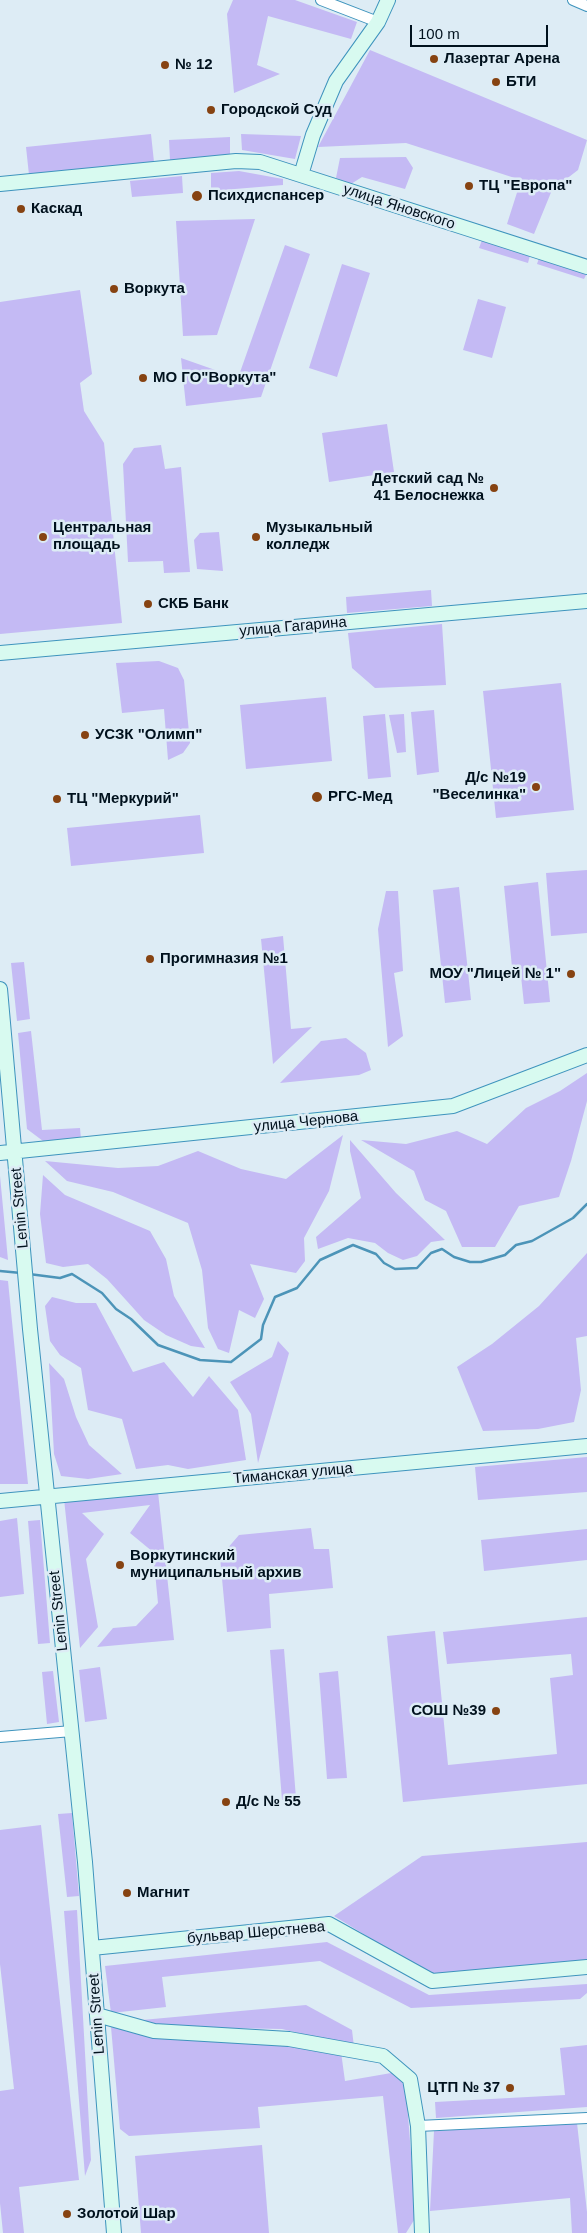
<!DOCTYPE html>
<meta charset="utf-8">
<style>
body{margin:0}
#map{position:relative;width:587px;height:2233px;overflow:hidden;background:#ddecf5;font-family:Arial,sans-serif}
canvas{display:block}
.scale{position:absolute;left:410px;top:25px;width:138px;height:22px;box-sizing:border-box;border:2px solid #00111d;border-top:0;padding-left:6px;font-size:15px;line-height:18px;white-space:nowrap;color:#00111d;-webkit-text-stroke:4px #ddecf5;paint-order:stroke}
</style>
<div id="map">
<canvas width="587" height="2233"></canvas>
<div class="scale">100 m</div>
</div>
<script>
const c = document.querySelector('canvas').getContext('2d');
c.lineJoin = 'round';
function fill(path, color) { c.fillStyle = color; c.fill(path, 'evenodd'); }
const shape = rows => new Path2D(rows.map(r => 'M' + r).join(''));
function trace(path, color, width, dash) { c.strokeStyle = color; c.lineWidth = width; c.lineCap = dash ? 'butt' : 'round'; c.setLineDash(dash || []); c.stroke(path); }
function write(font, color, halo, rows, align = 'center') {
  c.font = font + ' Arial,sans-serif'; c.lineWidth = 5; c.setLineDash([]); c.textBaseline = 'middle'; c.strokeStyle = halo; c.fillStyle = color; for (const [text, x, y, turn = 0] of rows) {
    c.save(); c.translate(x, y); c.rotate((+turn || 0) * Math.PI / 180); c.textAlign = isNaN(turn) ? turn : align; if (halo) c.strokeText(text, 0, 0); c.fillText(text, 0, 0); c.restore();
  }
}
fill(shape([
 [233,0,295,0,357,22,351,39,268,16,257,65,280,74,234,93,227,14],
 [370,50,587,140,578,170,552,190,534,234,507,224,521,180,406,143,318,147],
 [151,134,154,162,29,175,26,147],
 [241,134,301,136,295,159,242,150],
 [230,137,230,157,170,160,169,140],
 [406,157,413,168,405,189,362,177,351,184,336,178,340,158],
 [239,171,283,179,283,185,211,191,211,173],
 [182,176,183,193,132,197,130,181],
 [255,219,217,335,183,336,176,221],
 [482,240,530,255,528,263,479,248],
 [285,245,310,254,261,397,186,406,181,358,238,378],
 [539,258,587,273,584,279,537,264],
 [342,264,370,273,337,377,309,368],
 [80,290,92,374,80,383,84,411,104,443,122,623,0,634,0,302],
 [478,299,506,307,492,358,463,350],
 [387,424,394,472,329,482,322,433],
 [161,445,165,469,181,467,190,572,164,573,163,561,128,562,123,464,134,448],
 [219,532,223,571,197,569,194,540,200,533],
 [431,590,432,606,347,613,346,597],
 [442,624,446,685,375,688,352,668,348,633],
 [159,661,178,668,184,680,190,743,183,753,168,760,164,709,122,713,116,663],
 [561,683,574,810,496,818,483,691],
 [326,697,332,761,246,769,240,705],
 [434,710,439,772,417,775,411,712],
 [385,714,391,777,368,779,363,716],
 [404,714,406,752,397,753,389,715],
 [200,815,204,853,71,866,67,828],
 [587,870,587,933,551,936,546,873],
 [538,882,550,1002,524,1004,520,967,512,967,504,886],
 [459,887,471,1000,445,1003,433,890],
 [386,891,398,891,403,971,394,973,403,1036,388,1047,378,929],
 [283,936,291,1029,312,1027,273,1064,261,939],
 [24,962,30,1019,17,1021,11,963],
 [31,1031,42,1130,80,1128,81,1139,43,1141,27,1129,18,1033],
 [346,1038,366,1053,371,1070,359,1075,280,1083,321,1041],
 [587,1073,587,1101,571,1161,559,1197,519,1206,495,1247,462,1247,446,1211,425,1200,414,1171,361,1140,406,1144,457,1131,487,1144,526,1108,560,1091],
 [343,1135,329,1191,304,1238,305,1261,296,1273,250,1264,264,1299,255,1318,239,1310,229,1353,218,1349,208,1328,202,1270,188,1223,113,1192,67,1181,45,1161,118,1168,158,1166,198,1151,241,1169,286,1179],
 [350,1140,396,1193,445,1240,431,1242,417,1256,403,1260,388,1253,375,1243,348,1238,318,1249,316,1237,361,1198,350,1151],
 [43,1175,65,1195,150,1231,166,1259,174,1296,205,1348,191,1346,166,1335,144,1320,107,1279,88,1264,63,1267,46,1263,40,1214],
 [0,1176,8,1260,0,1257],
 [587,1253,587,1336,576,1338,581,1390,574,1422,538,1429,483,1431,457,1367,492,1344,539,1306],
 [0,1280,8,1281,28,1484,0,1484],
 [52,1297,76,1303,96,1303,133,1372,164,1362,193,1397,209,1376,238,1410,246,1460,188,1469,168,1465,136,1469,122,1419,88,1410,81,1368,60,1355,50,1341,45,1306],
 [278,1341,289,1353,258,1463,251,1414,230,1382,272,1357],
 [49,1363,64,1379,76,1417,89,1445,122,1474,88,1479,61,1476,54,1454],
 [587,1457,587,1492,478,1500,475,1467],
 [158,1492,174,1640,97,1647,113,1628,136,1626,158,1603,153,1552,130,1533,150,1505,82,1513,104,1534,86,1559,98,1627,80,1648,64,1499],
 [17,1518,24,1594,0,1597,0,1521],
 [40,1520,50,1643,38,1644,28,1521],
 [311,1528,314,1549,329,1549,333,1588,269,1594,271,1628,227,1632,220,1557,239,1535],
 [587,1529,587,1560,484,1571,481,1540],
 [587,1617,587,1784,403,1802,387,1636,435,1631,448,1765,557,1754,550,1678,573,1675,571,1654,447,1664,443,1632],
 [284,1649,296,1798,282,1800,270,1650],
 [100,1667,107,1719,85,1722,79,1670],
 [53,1671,59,1722,47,1724,42,1672],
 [338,1671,347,1778,327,1779,319,1673],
 [72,1813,79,1896,67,1897,58,1814],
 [41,1825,79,2180,19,2187,24,2233,3,2233,0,2203,0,2091,14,2089,0,1964,0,1830],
 [587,1842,587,1962,432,1976,334,1916,422,1856],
 [77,1910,91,2160,85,2176,64,1911],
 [327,1942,429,1995,587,1984,587,1993,580,1999,411,2008,320,1961,162,1977,166,2007,111,2013,105,1966],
 [306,2005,352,2030,354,2047,282,2029,166,2027,142,2020],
 [111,2027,153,2035,287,2041,341,2052,345,2081,397,2072,406,2090,416,2217,406,2233,398,2233,383,2096,258,2107,260,2128,129,2136,120,2129],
 [587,2045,587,2107,436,2118,435,2102,565,2095,560,2048],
 [577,2123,587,2212,587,2233,572,2233,570,2198,430,2211,434,2131],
 [262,2145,269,2233,141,2233,135,2156]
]), '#c4baf4');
trace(shape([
 [0,1271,21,1273],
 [29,1274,60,1278,72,1274,102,1293,116,1309,131,1319,158,1345,200,1360,231,1362,261,1339,263,1325,275,1297,297,1288,320,1260,353,1245,376,1254,384,1263,395,1269,417,1268,431,1253,442,1249,454,1257,470,1262,481,1262,505,1255,516,1245,532,1241,573,1218,587,1204]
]), '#4c94b8', 2.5);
const street = shape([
 [321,0,378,22],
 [573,0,587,6],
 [0,1737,72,1731],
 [418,2126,587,2118]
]);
const secondary = shape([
 [301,175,313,135,336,81,378,22,388,0],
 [0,184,236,161,260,162,587,267],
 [0,653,587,601],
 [0,989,30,1329,85,1862,114,2233],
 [0,1153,453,1106,587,1055],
 [0,1501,587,1446],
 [92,1948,329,1924,432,1981,587,1967],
 [97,2015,154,2031,289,2039,383,2056,410,2079,418,2126,422,2233]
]);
trace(street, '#3e94bd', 12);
trace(secondary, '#3e94bd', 16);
trace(street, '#fff', 10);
trace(secondary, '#d8faf0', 14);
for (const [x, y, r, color] of [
 [434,59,5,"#864312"],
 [165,65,5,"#864312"],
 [496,82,5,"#864312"],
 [211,110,5,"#864312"],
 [469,186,5,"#864312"],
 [197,196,6,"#864312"],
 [21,209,5,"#864312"],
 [114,289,5,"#864312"],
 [143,378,5,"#864312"],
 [494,488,5,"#864312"],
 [43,537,5,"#864312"],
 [256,537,5,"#864312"],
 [148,604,5,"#864312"],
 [85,735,5,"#864312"],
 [536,787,5,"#864312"],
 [317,797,6,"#864312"],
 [57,799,5,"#864312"],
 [150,959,5,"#864312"],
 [571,974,5,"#864312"],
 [120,1565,5,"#864312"],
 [496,1711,5,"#864312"],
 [226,1802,5,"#864312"],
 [127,1893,5,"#864312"],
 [510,2088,5,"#864312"],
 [67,2214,5,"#864312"]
]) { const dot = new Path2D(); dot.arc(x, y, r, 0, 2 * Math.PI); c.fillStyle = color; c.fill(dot); trace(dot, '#ddecf5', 2); }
write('bold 15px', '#00111d', '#ddecf5', [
 ["Лазертаг Арена",444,59],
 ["№ 12",175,65],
 ["БТИ",506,82],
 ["Городской Суд",221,110],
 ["ТЦ \"Европа\"",479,186],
 ["Психдиспансер",208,196],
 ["Каскад",31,209],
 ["Воркута",124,289],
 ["МО ГО\"Воркута\"",153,378],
 ["Детский сад №",484,479,"right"],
 ["41 Белоснежка",484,496,"right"],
 ["Центральная",53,528],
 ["площадь",53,545],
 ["Музыкальный",266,528],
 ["колледж",266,545],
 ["СКБ Банк",158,604],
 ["УСЗК \"Олимп\"",95,735],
 ["Д/с №19",526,778,"right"],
 ["\"Веселинка\"",526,795,"right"],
 ["РГС-Мед",328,797],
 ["ТЦ \"Меркурий\"",67,799],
 ["Прогимназия №1",160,959],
 ["МОУ \"Лицей № 1\"",561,974,"right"],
 ["Воркутинский",130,1556],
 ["муниципальный архив",130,1573],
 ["СОШ №39",486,1711,"right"],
 ["Д/с № 55",236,1802],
 ["Магнит",137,1893],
 ["ЦТП № 37",500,2088,"right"],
 ["Золотой Шар",77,2214]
], 'left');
write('15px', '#00111d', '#ddecf5', [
 ["улица Яновского",399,207,18],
 ["улица Гагарина",293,627,-5],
 ["улица Чернова",306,1122,-6],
 ["Lenin Street",20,1208,-95],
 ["Тиманская улица",293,1474,-5],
 ["Lenin Street",59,1611,-96],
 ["бульвар Шерстнева",256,1933,-5],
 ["Lenin Street",97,2014,-94]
]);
</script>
